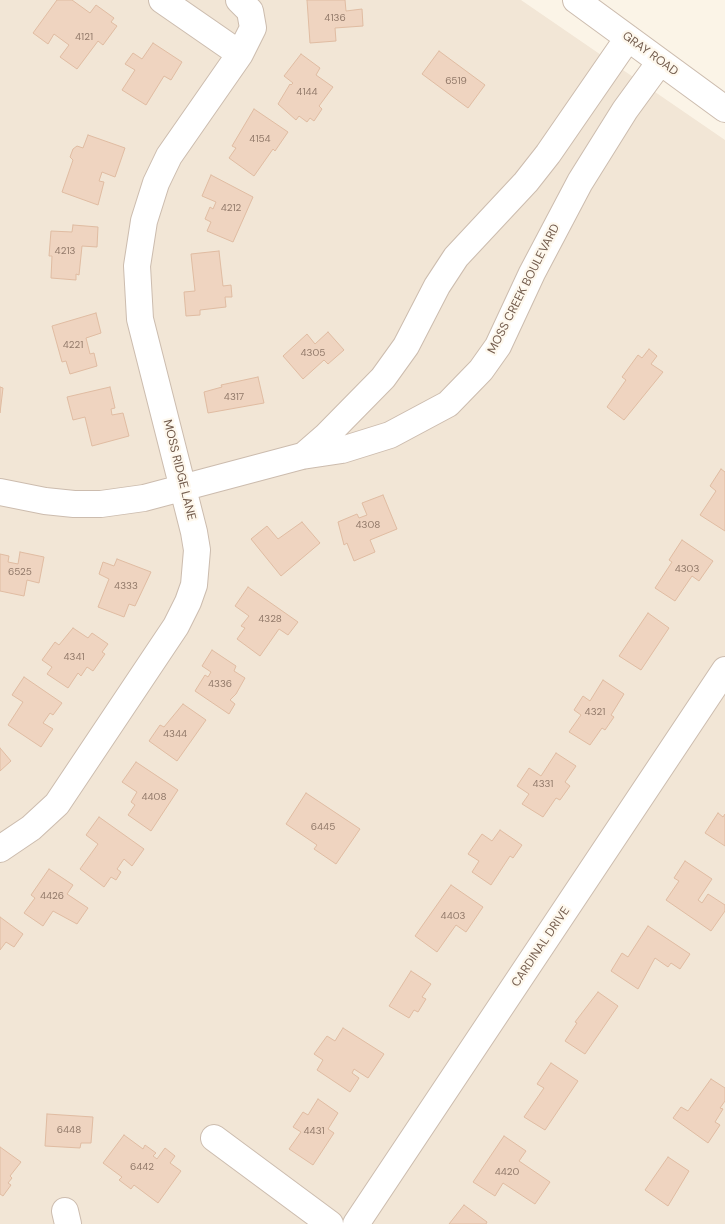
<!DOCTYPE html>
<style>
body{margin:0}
canvas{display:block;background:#fbf4e7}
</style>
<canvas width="725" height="1224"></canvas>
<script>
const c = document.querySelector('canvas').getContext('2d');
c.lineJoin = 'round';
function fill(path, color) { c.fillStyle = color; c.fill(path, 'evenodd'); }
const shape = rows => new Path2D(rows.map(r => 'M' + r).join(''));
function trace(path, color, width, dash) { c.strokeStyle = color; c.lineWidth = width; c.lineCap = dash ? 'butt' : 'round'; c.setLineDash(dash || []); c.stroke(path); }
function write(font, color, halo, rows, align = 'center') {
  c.font = font + ' "DM Sans",sans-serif'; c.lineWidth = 4.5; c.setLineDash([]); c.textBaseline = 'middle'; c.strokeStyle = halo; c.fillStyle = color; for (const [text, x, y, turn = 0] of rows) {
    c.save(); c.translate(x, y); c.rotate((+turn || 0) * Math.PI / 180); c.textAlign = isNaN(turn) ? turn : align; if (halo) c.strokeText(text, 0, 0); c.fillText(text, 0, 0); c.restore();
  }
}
fill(shape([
 [0,0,521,0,725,140,725,1224,0,1224]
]), '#f2e6d6');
const building = shape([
 [57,0,72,0,90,13,96,5,114,18,111,22,117,26,103,45,98,41,77,69,60,57,69,45,54,34,48,44,33,33,57,0],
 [307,0,345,0,346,11,362,9,363,26,335,28,336,41,310,43,307,0],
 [153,43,182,62,171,80,164,76,146,105,122,90,135,70,125,64,133,53,142,59,153,43],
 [439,51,485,85,468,108,422,74,439,51],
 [301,54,320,68,316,75,333,87,319,106,322,109,314,121,310,118,307,122,299,116,296,120,278,104,290,84,291,85,293,83,284,76,301,54],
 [254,109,288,132,275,151,273,149,254,176,229,158,236,148,232,146,254,109],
 [88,135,125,148,115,177,102,172,99,181,104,182,98,205,62,192,73,160,70,157,73,149,77,146,83,148,88,135],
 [211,175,253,197,233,242,207,231,211,222,205,219,210,207,213,209,216,202,202,196,211,175],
 [73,225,98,227,97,247,82,246,79,275,76,274,76,280,51,278,52,256,49,256,51,231,72,232,73,225],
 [219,251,223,286,231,285,232,297,225,297,226,307,200,310,200,315,186,316,184,292,195,291,191,254,219,251],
 [96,313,101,333,86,338,90,354,94,353,97,366,70,374,66,361,62,362,52,326,96,313],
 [328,332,344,350,328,364,324,360,303,379,283,356,307,334,315,344,328,332],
 [649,349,657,356,651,364,663,372,624,420,607,407,626,380,622,377,638,355,642,358,649,349],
 [258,377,264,403,208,413,204,392,222,387,221,385,258,377],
 [0,387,3,388,0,413,0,387],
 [110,387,115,408,111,409,112,415,123,413,129,436,92,446,85,417,73,420,67,397,110,387],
 [721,469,725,472,725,531,700,515,716,491,710,486,721,469],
 [383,495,397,529,370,540,375,552,354,561,347,543,344,545,338,522,357,514,359,518,367,515,362,503,383,495],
 [302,522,320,543,281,576,251,539,267,526,278,539,302,522],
 [682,540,713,561,699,581,692,576,675,601,655,588,672,562,669,560,682,540],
 [20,552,44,557,39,583,27,580,24,596,0,591,0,554,9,556,8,562,18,564,20,552],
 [117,559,151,572,135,606,129,604,124,617,98,607,109,579,99,574,103,562,114,566,117,559],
 [248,587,298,622,288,635,279,629,260,656,237,639,245,628,241,626,249,616,235,606,248,587],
 [648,613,669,628,641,670,619,656,648,613],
 [73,628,88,638,92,633,108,644,102,652,105,654,93,671,87,667,81,676,78,673,68,688,47,674,52,667,42,660,55,642,59,645,73,628],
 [212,650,236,666,234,671,245,678,236,694,230,700,235,704,229,714,195,691,205,675,208,677,211,672,202,666,212,650],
 [24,677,62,703,53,715,50,713,43,723,53,729,41,747,8,725,23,702,12,695,24,677],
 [603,680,624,694,611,715,614,717,605,730,602,728,590,745,569,732,581,715,574,710,583,696,590,701,603,680],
 [183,704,206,720,177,761,149,741,160,725,164,727,183,704],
 [0,748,11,761,0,771,0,748],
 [556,753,576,766,565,782,570,786,560,800,556,798,543,817,522,804,529,794,517,786,529,768,541,776,556,753],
 [136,762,178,790,151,831,128,815,135,805,131,802,137,792,122,782,136,762],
 [306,793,360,829,336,864,314,849,317,845,286,824,306,793],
 [718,813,723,817,725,814,725,846,705,833,718,813],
 [99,817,144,849,132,866,124,859,117,869,121,872,116,880,111,877,104,887,80,869,98,844,86,835,99,817],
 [500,830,522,845,513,858,510,856,491,885,472,872,479,861,468,854,482,834,492,841,500,830],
 [685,861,712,879,698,900,702,903,708,894,725,905,725,911,711,931,666,900,679,881,674,878,685,861],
 [49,869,73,885,67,894,88,908,77,924,53,911,43,926,24,913,35,898,31,895,49,869],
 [451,885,483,907,466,932,456,925,437,952,415,936,451,885],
 [0,917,23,934,14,947,6,942,0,950,0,917],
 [648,926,690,954,680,969,671,963,668,967,655,958,638,989,611,971,622,953,628,957,648,926],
 [411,971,431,984,422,997,426,999,418,1012,414,1010,409,1018,389,1006,411,971],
 [598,992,618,1006,585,1054,565,1041,577,1023,575,1022,598,992],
 [343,1028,384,1054,368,1078,354,1069,352,1073,359,1078,350,1092,317,1070,323,1060,314,1054,327,1036,335,1041,343,1028],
 [551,1063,578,1081,545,1130,524,1117,544,1088,537,1084,551,1063],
 [711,1079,725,1088,725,1101,720,1108,723,1109,715,1122,720,1125,708,1143,673,1118,681,1107,688,1111,711,1079],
 [318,1099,338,1113,328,1129,334,1133,313,1165,289,1149,301,1132,293,1127,303,1112,308,1115,318,1099],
 [47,1114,93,1117,91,1143,81,1143,80,1148,45,1146,47,1114],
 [124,1135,143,1149,145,1145,156,1153,153,1156,157,1159,165,1148,175,1156,170,1163,181,1171,158,1203,134,1185,131,1189,119,1180,122,1177,103,1163,124,1135],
 [504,1136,526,1151,519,1161,550,1182,535,1204,503,1183,495,1196,473,1182,504,1136],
 [0,1147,21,1162,10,1176,12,1178,8,1183,11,1185,3,1196,0,1194,0,1147],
 [668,1157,689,1171,668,1206,645,1190,668,1157],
 [464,1205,487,1222,486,1224,449,1224,464,1205]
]);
fill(building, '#efd4c0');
trace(building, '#e0bca2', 1);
const minor = shape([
 [162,0,240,54,253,28,250,11,239,0],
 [576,0,725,109],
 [303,456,326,436,383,378,406,346,437,286,456,257,526,182,548,154,628,38],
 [0,492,45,501,74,504,101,504,144,498,302,456,342,450,390,435,448,404,481,370,498,346,532,273,580,182,625,110,660,62],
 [0,849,31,828,57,804,176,626,188,602,194,585,197,550,194,532,140,319,137,266,144,221,156,183,169,156,240,54],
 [214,1138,330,1224],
 [65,1211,68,1224],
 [356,1224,725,670]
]);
trace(minor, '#ccbcae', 28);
trace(minor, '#fff', 26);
write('10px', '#927a6a', null, [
 ["4136",335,18],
 ["4121",84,37],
 ["6519",456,81],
 ["4144",307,92],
 ["4154",260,139],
 ["4212",231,208],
 ["4213",65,251],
 ["4221",73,345],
 ["4305",313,353],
 ["4317",234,397],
 ["4308",368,525],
 ["4303",687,569],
 ["6525",20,572],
 ["4333",126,586],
 ["4328",270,619],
 ["4341",74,657],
 ["4336",220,684],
 ["4321",595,712],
 ["4344",175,734],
 ["4331",543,784],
 ["4408",154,797],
 ["6445",323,827],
 ["4426",52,896],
 ["4403",453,916],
 ["6448",69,1130],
 ["4431",314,1131],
 ["6442",142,1167],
 ["4420",507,1172]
]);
write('12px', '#735c4d', '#fef8ed', [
 ["GRAY ROAD",650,54,36],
 ["MOSS CREEK BOULEVARD",524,289,-63],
 ["MOSS RIDGE LANE",179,470,76],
 ["CARDINAL DRIVE",541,947,-56]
]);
</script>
